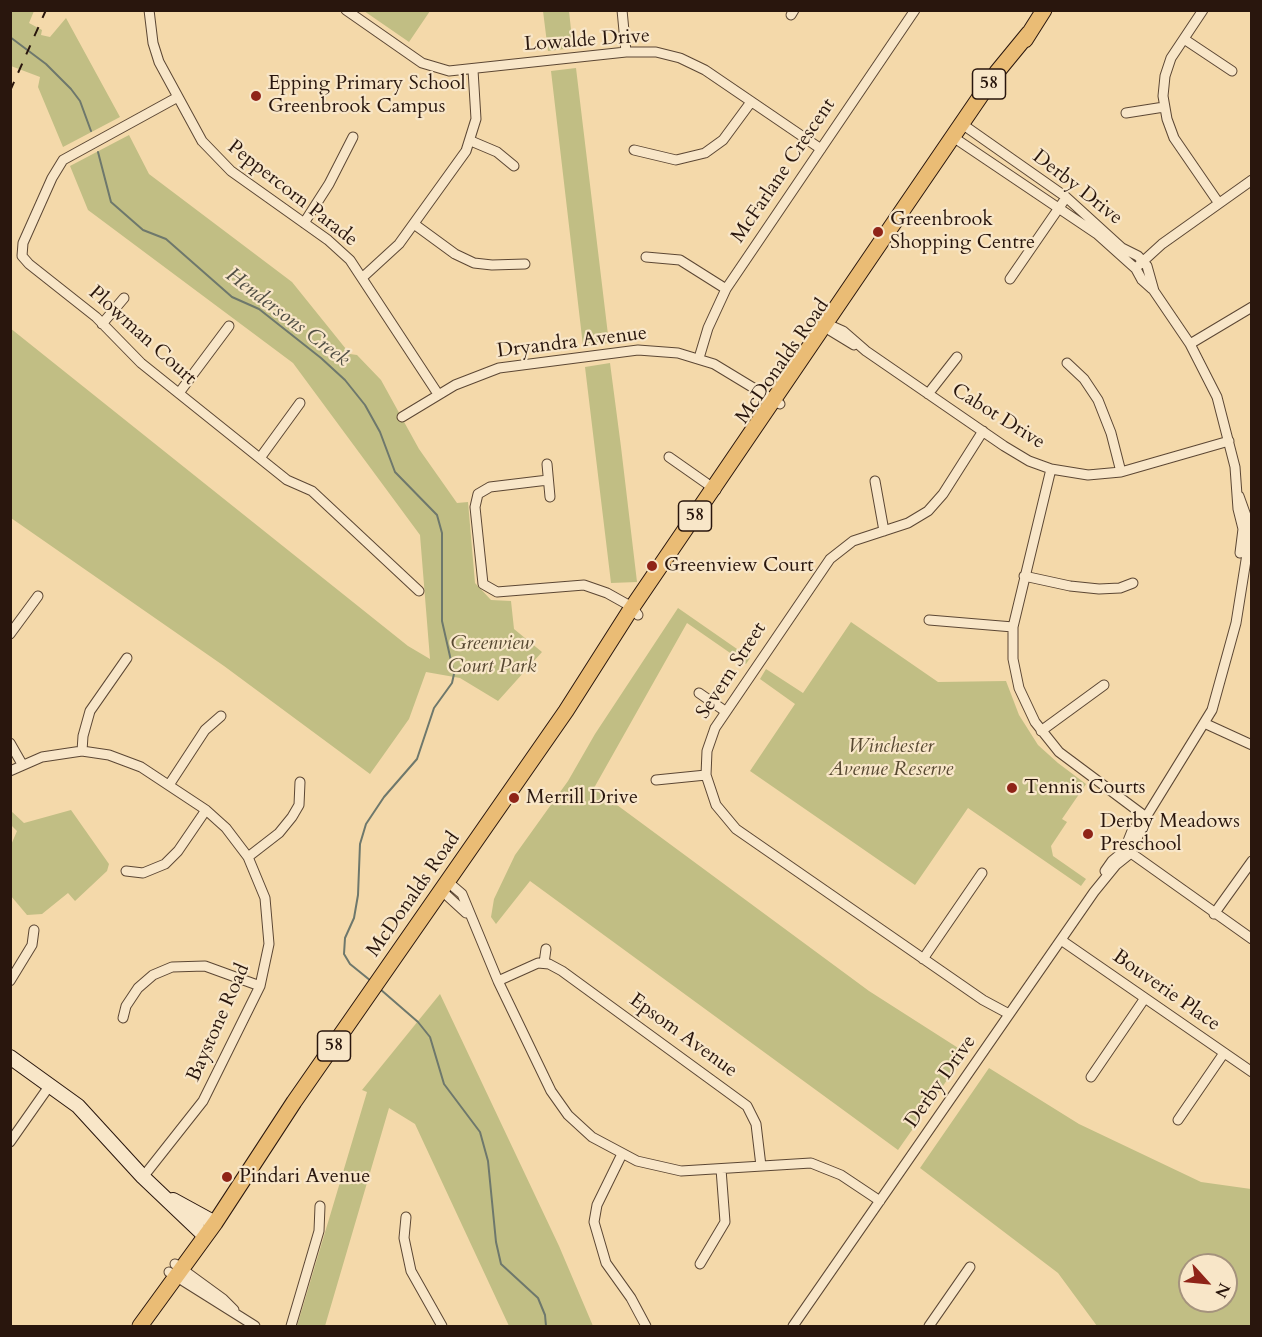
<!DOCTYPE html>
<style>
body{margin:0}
#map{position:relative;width:1262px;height:1337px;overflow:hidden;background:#f4d9aa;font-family:Cardo,serif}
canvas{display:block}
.frame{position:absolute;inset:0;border:12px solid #29160d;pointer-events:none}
.north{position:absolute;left:1178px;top:1253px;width:60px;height:60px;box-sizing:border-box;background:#f8e6c8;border:2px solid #a5937d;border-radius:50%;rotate:117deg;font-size:16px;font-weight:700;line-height:24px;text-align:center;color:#29160d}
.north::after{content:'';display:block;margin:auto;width:21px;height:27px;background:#8f2418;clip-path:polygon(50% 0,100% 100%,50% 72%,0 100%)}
</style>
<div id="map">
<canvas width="1262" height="1337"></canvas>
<div class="frame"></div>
<div class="north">N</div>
</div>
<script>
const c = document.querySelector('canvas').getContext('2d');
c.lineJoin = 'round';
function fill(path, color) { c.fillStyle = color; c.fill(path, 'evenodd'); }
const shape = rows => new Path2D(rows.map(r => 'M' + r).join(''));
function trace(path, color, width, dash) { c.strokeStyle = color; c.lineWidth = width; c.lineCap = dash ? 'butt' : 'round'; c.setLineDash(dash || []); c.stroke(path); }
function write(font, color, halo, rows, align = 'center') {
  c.font = font + ' Cardo,serif'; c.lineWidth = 4.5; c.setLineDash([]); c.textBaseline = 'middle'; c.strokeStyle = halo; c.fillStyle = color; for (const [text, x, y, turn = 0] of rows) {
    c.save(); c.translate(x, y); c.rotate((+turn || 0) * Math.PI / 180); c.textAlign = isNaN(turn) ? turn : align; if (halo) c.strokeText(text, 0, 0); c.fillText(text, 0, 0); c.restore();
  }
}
fill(shape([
 [11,10,34,11,29,23,42,30,41,35,50,37,66,18,120,117,63,147,38,87,40,77,11,66],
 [364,11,430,11,409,42],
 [543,11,569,11,573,48,548,51],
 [576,68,609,343,583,346,551,71],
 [129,135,149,174,292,282,350,354,357,355,381,380,419,449,457,503,468,502,475,583,491,600,511,601,514,629,542,652,498,701,460,678,426,672,409,719,370,774,224,666,11,518,10,328,408,646,430,659,420,535,293,363,88,210,70,166],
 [610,363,621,447,637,582,611,583,585,367],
 [678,608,750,658,746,664,687,623,594,788,869,991,966,1053,898,1150,530,881,496,924,491,917,494,899,515,855,568,781,595,734],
 [851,622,938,682,1006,681,1019,715,1038,745,1058,763,1086,784,1062,819,1067,822,1051,846,1053,856,1086,879,1081,886,968,808,915,885,750,771,795,704,760,679,766,669,803,693],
 [10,810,24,823,71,810,109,864,107,871,75,901,68,893,42,914,27,915,11,896,11,845,17,831,11,825],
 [440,994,559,1246,593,1326,509,1326,415,1124,389,1108,325,1326,297,1326,367,1092,362,1090],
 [989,1068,1079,1124,1201,1182,1251,1189,1251,1326,1097,1326,1058,1273,920,1168],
 [1190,1265,1226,1265,1226,1301,1190,1301]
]), '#c1be84');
trace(shape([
 [10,37,46,64,71,89,80,101,91,131],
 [98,152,111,202,143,230,166,239,232,297,259,309,321,358,345,380,365,405,380,432,395,472,437,515,442,533,442,621,454,674,452,683,434,708,417,759,384,797,366,824,360,844,358,895,354,918,345,938,344,954,350,964,371,981],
 [380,989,418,1022,430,1037,444,1084,480,1132,488,1161,496,1242,501,1264,538,1298,545,1315,546,1326]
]), '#6e786c', 2);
const street = shape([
 [149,10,153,43,159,62,202,141,231,171,328,240,350,260,438,394],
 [346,10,422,63,449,71,626,52,656,52,680,58,705,70,821,149],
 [622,10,626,52],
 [1203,10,1171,58,1165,76,1163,96,1167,119,1174,138,1218,202],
 [791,15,794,10],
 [1184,39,1232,71],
 [176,98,63,160,52,178,23,243,22,256,29,264,96,317,141,363,287,480,312,491,419,591],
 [1126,113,1164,107],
 [962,124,1066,197,1122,248,1138,256,1147,266,1154,291,1190,344,1217,397,1235,467,1238,509,1243,529,1240,553],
 [953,137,1097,234,1136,269,1142,280,1152,289],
 [471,141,497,152,514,166],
 [634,150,676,160,705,153,723,140,751,102],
 [304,223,329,184,353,137],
 [414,224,455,254,474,263,492,265,525,264],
 [646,257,680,260,726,289],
 [1139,265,1162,244,1252,180],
 [363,277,399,244,466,151,476,119,473,70],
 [1010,279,1063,202],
 [825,323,843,331,866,351,1004,446,1029,461,1051,469,1088,475,1121,472,1229,441],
 [825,323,831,331,854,345],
 [102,324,124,298],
 [1190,344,1252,307],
 [699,358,708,328,726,289,915,10],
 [1067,363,1084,379,1098,400,1111,433,1121,472],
 [179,393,229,326],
 [928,394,957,357],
 [402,417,455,385,499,368,638,350,678,353,714,364,780,404],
 [983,431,943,494,928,511,908,523,853,541,830,559,715,728,707,751,706,775,716,805,736,829,983,1000,1009,1014],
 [669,457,716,490],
 [260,458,300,403],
 [547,464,550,497],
 [1051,469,1013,627,1013,659,1019,688,1035,722,1059,752,1146,817],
 [548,480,490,487,478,494,475,507,483,584,497,592,584,585,607,593,632,607,638,615],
 [875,481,884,531],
 [1024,576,1070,586,1099,589,1120,588,1133,583],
 [929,620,1013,627],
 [10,634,38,596],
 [699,693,725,711],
 [1204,723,1252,745],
 [1041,731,1104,685],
 [10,743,22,764],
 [82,751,83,736,90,711,127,658],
 [10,771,42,757,82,751,109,755,141,767,206,810,226,828,248,857,265,898,269,944,260,986,203,1101,143,1177],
 [656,780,706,775],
 [169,785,205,730,221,716],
 [1124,851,1131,853,1252,939],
 [248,857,279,833,292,817,299,805,300,782],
 [126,871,143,873,165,864,178,851,206,810],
 [1105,871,1112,861,1124,851,1132,831,1140,823],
 [448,882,462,894,498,981,551,1091,568,1115,592,1137,637,1161,681,1171,811,1163,841,1175,880,1201],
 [442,891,466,913],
 [1214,914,1252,861],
 [1061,940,1252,1072],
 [923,959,982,873],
 [544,963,546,949],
 [10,981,32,945,34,930],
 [498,981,538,963,549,964,562,971,747,1106,756,1124,761,1166],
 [123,1018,126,1006,138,988,153,975,172,967,205,966,260,986],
 [1091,1077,1145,998],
 [1178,1120,1224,1053],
 [10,1142,50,1085],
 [622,1154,597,1205,594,1222,606,1263,631,1298,646,1326],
 [406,1217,404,1238,411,1271,442,1326],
 [175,1264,223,1299,234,1310],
 [700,1264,725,1222,721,1169],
 [169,1272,255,1326],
 [291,1326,319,1231,320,1206],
 [793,1326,1094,892,1116,865,1131,853,1146,817,1212,710,1236,623,1250,535,1249,524,1239,496],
 [929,1326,970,1267]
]);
const secondary = shape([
 [10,1057,78,1106,143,1177,205,1236],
 [173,1200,215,1223]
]);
const primary = shape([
 [1025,40,1044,10],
 [140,1326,215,1223,294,1102,566,711,629,612,904,208,997,72,1029,33]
]);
trace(street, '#5c4734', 11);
trace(secondary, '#29160d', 16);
trace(primary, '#29160d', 17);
trace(street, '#f8e6c8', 9);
trace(secondary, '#f8e6c8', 14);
trace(primary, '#eabc75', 15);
trace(shape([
 [10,91,46,10]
]), '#29160d', 2, [10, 10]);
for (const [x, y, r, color] of [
 [256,96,6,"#8f2418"],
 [878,232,6,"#8f2418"],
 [652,566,6,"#8f2418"],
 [1012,788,6,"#8f2418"],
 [514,798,6,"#8f2418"],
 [1088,834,6,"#8f2418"],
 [227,1177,6,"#8f2418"]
]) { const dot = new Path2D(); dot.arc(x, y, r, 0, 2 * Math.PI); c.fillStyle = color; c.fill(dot); trace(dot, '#f8e6c8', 2); }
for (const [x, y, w] of [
 [989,84,33],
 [695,516,33],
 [334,1046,33]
]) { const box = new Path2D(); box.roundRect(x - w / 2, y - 15, w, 30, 4.5); c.fillStyle = '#f8e6c8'; c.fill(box); trace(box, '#29160d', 1.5); }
write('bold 18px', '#29160d', null, [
 ["58",989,84],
 ["58",695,516],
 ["58",334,1046]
]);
write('20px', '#29160d', '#f8e6c8', [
 ["Lowalde Drive",587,41,-4],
 ["McFarlane Crescent",784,171,-56],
 ["Derby Drive",1077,188,38],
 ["Peppercorn Parade",292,194,38],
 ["Plowman Court",142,336,42],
 ["Dryandra Avenue",572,343,-7],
 ["McDonalds Road",783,362,-55],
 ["Cabot Drive",998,417,32],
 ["Severn Street",732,671,-57],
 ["McDonalds Road",414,895,-55],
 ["Bouverie Place",1166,991,35],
 ["Baystone Road",219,1023,-66],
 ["Epsom Avenue",683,1036,36],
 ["Derby Drive",941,1082,-55]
]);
write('20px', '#29160d', '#f8e6c8', [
 ["Epping Primary School",268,84],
 ["Greenbrook Campus",268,107],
 ["Greenbrook",890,220],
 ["Shopping Centre",890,243],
 ["Greenview Court",664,566],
 ["Tennis Courts",1024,788],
 ["Merrill Drive",526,798],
 ["Derby Meadows",1100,822],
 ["Preschool",1100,845],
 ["Pindari Avenue",239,1177]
], 'left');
write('italic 20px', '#574831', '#f8e6c8', [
 ["Greenview",492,644],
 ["Court Park",492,667],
 ["Winchester",891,747],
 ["Avenue Reserve",891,770]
]);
write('italic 21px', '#514f45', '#f8e6c8', [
 ["Hendersons Creek",287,318,37]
]);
</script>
